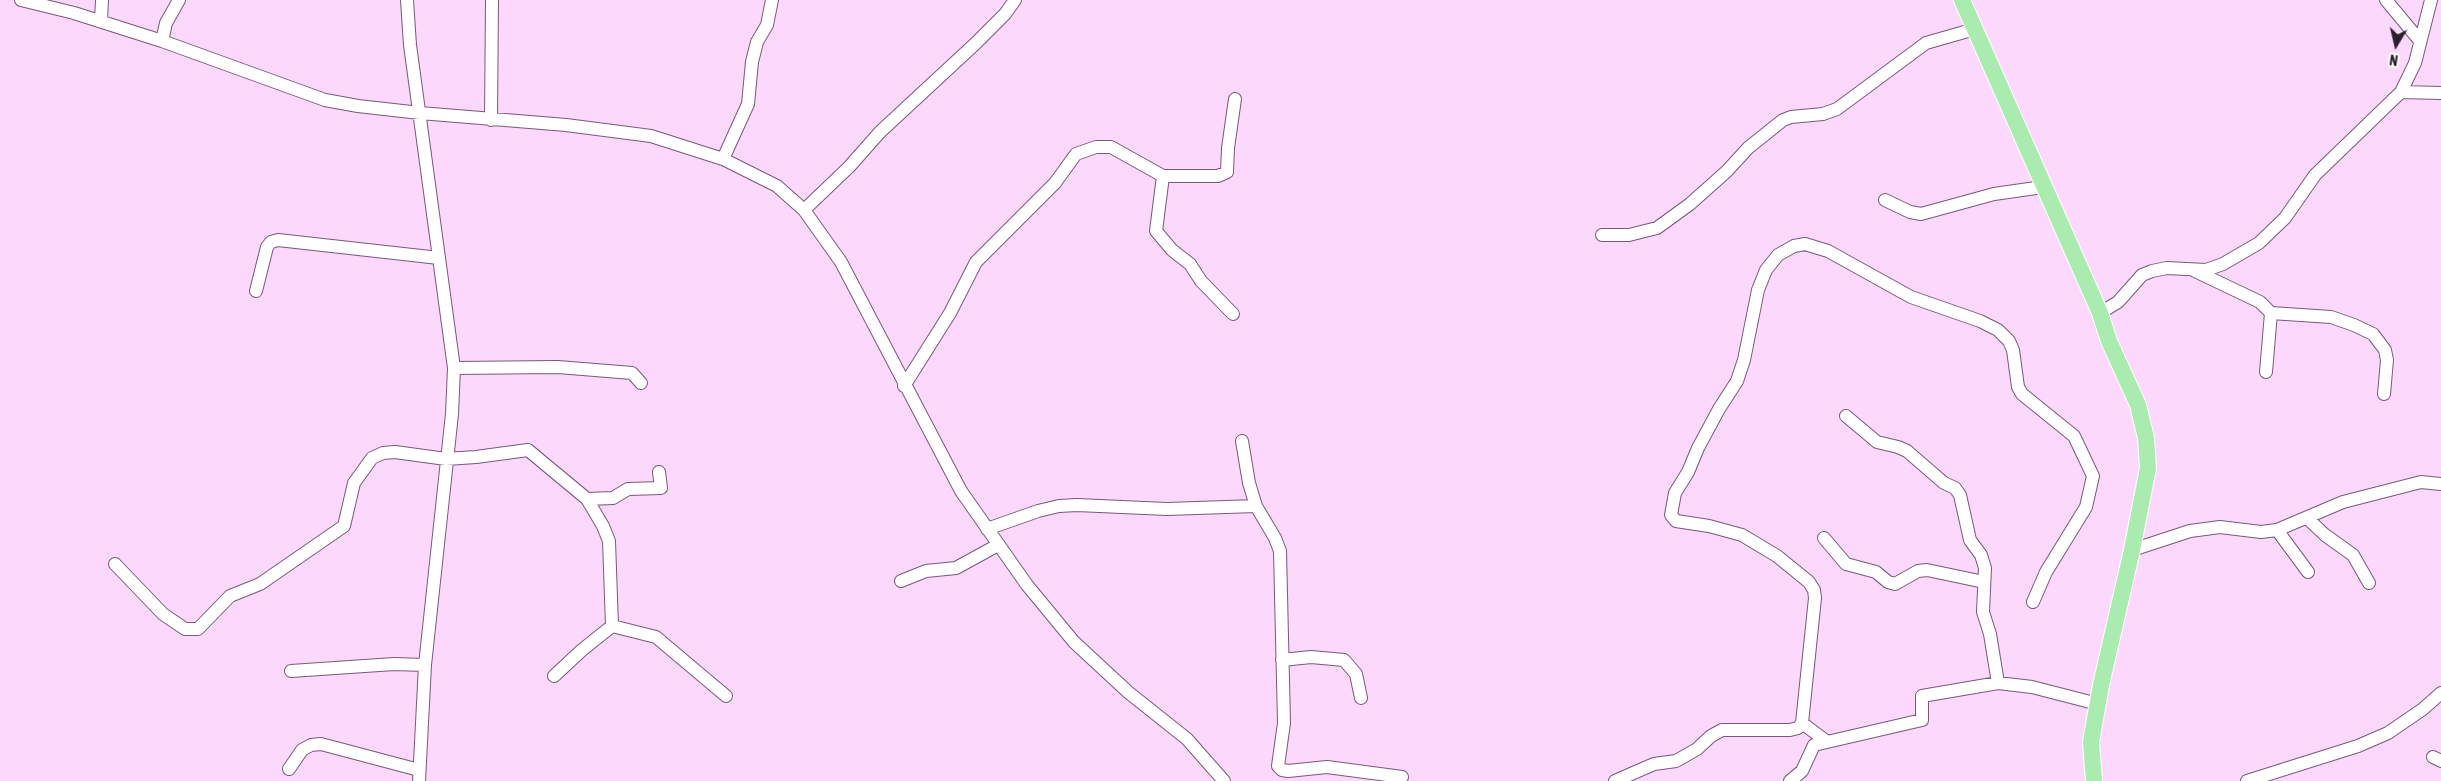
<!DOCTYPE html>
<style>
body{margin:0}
#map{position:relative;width:2441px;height:781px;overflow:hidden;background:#fdd8fd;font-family:"Asap Condensed",sans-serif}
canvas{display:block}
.north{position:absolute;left:2371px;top:20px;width:50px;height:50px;-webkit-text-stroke:4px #fff;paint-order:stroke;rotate:189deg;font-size:14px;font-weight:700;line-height:20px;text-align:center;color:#2c1f2d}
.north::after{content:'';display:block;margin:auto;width:18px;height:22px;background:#2c1f2d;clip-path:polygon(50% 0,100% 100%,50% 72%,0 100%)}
</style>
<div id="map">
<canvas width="2441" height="781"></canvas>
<div class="north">N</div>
</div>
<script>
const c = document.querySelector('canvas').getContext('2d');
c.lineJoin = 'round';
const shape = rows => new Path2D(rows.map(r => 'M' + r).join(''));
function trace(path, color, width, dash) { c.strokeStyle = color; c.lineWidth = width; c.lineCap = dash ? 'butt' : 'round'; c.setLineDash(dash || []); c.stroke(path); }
const minor = shape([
 [21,0,74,13,162,41,325,100,358,106,420,113,566,125,651,136,723,159,777,186,804,210,841,262,961,491,1027,585,1074,642,1128,692,1187,739,1224,781],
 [407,0,410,45,454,368,452,414,425,665,419,781],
 [2386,0,2420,41],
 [101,21,102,0],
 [162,41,166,23,179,0],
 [2401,92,2441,93],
 [491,120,492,0],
 [723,159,748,104,752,62,757,42,767,25,772,0],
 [1163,176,1156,231,1172,250,1190,264,1201,281,1233,314],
 [1885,200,1910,212,1921,214,1994,194,2043,187],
 [804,210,849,167,880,132,976,43,1005,14,1015,0],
 [1602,235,1629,235,1657,228,1690,204,1727,171,1748,148,1783,120,1791,117,1823,114,1837,109,1926,43,1975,29],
 [2195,271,2260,302,2271,313,2266,372],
 [256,291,267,247,271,242,278,240,439,258],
 [2100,313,2118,302,2142,275,2152,271,2167,268,2206,270,2223,264,2259,243,2285,218,2315,175,2401,92,2415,63,2431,0],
 [2271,313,2331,317,2354,325,2373,334,2385,350,2387,360,2384,394],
 [454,368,558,367,632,373,641,383],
 [904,386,950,313,976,262,1055,183,1076,154,1096,147,1111,147,1163,176,1218,176,1227,172,1228,148,1235,99],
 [1846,416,1877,442,1898,447,1907,451,1944,483,1955,488,1960,495,1970,540,1981,555,1985,568,1983,612,1990,634,1998,683],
 [1242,441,1249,483,1256,506,1275,538,1280,551,1284,723,1278,766,1282,770,1288,771,1327,767,1402,777],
 [587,499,613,498,628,489,661,488,659,472],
 [2307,518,2325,535,2353,555,2369,583],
 [987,529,1038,511,1059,506,1077,505,1167,509,1256,506],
 [2277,530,2308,572],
 [1824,538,1846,564,1876,572,1888,582,1895,584,1918,571,1927,570,1984,582],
 [2132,550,2190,531,2220,527,2261,532,2277,530,2343,502,2421,482,2441,484],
 [115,564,163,614,185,629,198,629,230,596,260,584,344,526,354,483,372,458,383,453,395,452,446,459,476,457,528,450,587,499,603,526,609,541,612,626,582,650,554,676],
 [901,581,926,571,956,568,998,545],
 [612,626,656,637,726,696],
 [1282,660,1311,657,1344,660,1356,674,1361,698],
 [291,671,394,664,425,665],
 [1802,723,1826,741],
 [2433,757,2441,761],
 [289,769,302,750,311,745,321,744,419,770],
 [1615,781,1654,764,1676,761,1697,749,1711,736,1722,730,1790,730,1798,728,1802,723,1815,598,1814,590,1809,582,1777,556,1742,535,1709,526,1676,521,1671,515,1675,493,1688,472,1698,448,1719,409,1737,381,1744,360,1758,290,1766,270,1778,255,1794,246,1805,244,1828,251,1911,297,1980,321,1998,330,2009,341,2013,350,2018,387,2022,394,2074,436,2093,476,2086,507,2046,572,2033,602],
 [1790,781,1802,771,1814,745,1922,720,1922,696,1998,683,2032,687,2098,704],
 [2247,781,2358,746,2388,733,2423,709,2441,693]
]);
const major = shape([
 [1962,0,2100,313,2109,341,2138,405,2146,438,2148,468,2132,550,2101,685,2091,742,2094,781]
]);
trace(minor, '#785979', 14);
trace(major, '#fff', 18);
trace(minor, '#fff', 12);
trace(major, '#aaebb0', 16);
</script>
